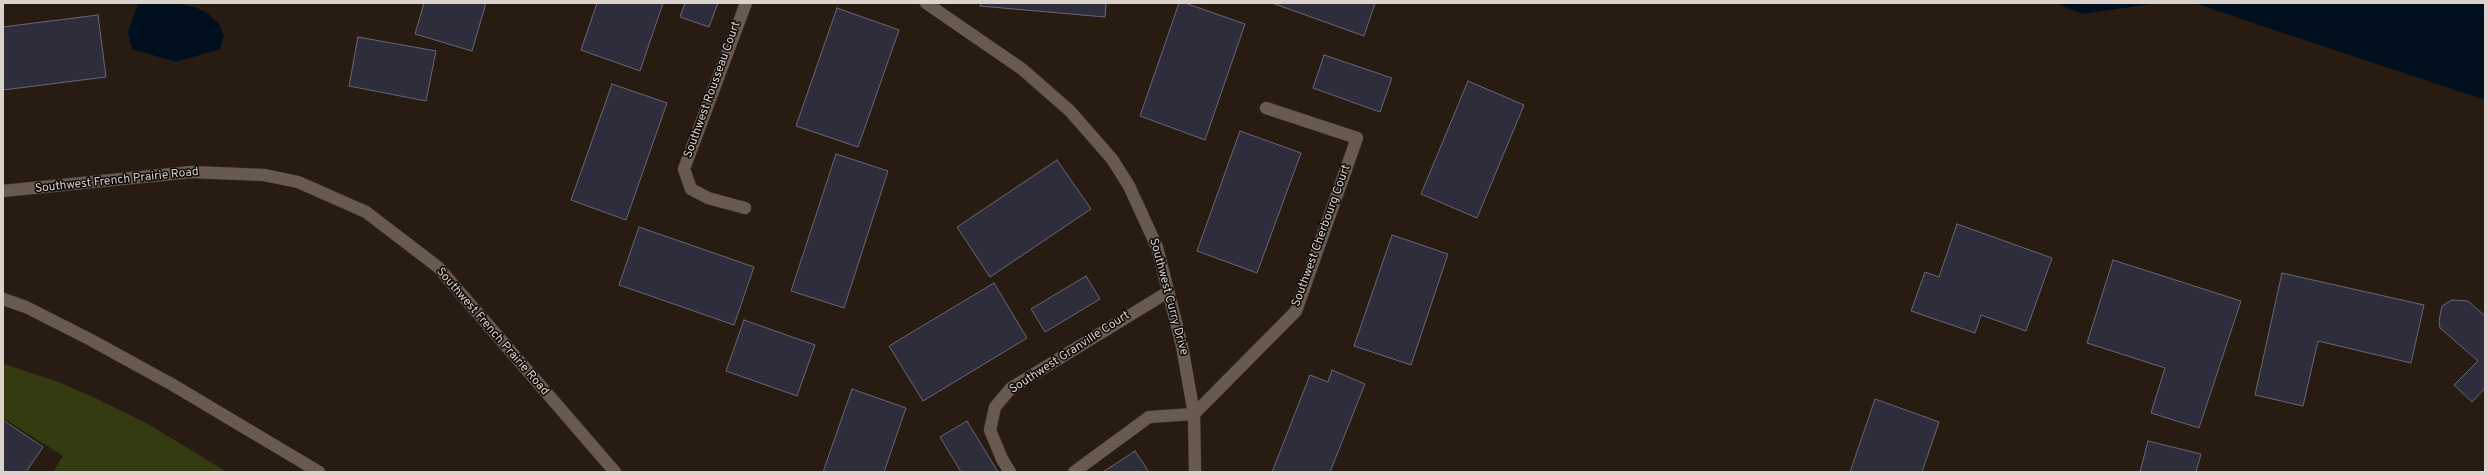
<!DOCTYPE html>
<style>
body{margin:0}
#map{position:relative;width:2488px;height:475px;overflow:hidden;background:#281c12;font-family:Overpass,sans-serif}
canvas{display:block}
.frame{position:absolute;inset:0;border:4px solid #dad2cb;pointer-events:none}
</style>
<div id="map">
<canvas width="2488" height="475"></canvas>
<div class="frame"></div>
</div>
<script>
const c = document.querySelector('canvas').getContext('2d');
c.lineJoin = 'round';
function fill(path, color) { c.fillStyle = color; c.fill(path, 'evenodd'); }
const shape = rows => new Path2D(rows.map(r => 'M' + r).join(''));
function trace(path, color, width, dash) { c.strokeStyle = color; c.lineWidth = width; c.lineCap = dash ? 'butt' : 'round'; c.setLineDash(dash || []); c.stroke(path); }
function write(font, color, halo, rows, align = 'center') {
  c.font = font + ' Overpass,sans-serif'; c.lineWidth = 3; c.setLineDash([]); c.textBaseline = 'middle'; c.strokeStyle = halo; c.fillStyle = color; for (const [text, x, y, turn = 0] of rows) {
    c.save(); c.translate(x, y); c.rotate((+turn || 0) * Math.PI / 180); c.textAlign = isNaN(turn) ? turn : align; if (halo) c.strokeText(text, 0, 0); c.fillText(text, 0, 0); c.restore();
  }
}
fill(shape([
 [3,364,56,381,95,398,148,424,227,472,53,472,63,456,3,418]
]), '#343b10');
fill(shape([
 [138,3,177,3,195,7,207,13,219,24,224,36,220,49,176,62,132,49,128,32],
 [2056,3,2159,3,2082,14],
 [2195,3,2485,3,2485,100,2256,24]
]), '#000f1d');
const building = shape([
 [424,3,486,3,472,51,415,34,424,3],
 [597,3,663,3,640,71,581,50,597,3],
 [685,3,718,3,709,27,680,17,685,3],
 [981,3,1106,3,1105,17,980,6,981,3],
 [1179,3,1185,3,1245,24,1205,140,1140,116,1179,3],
 [1272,3,1375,3,1364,36,1272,3],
 [837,8,899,30,858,147,796,126,837,8],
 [98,15,106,77,3,90,3,27,98,15],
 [358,37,436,51,426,101,349,86,358,37],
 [1324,55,1392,78,1380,112,1313,88,1324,55],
 [1468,81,1524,105,1477,218,1421,194,1468,81],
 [612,84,667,103,626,220,571,200,612,84],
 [1240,131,1301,153,1257,273,1197,251,1240,131],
 [836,154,888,171,844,308,791,291,836,154],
 [1057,160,1091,209,990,277,957,227,1057,160],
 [1957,224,2052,258,2026,331,1981,315,1975,333,1911,311,1925,272,1939,277,1957,224],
 [639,227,754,267,734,325,619,285,639,227],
 [1392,235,1448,254,1411,365,1354,346,1392,235],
 [2113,260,2241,301,2199,428,2151,413,2165,368,2087,343,2113,260],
 [2282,273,2424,305,2411,363,2318,341,2303,406,2255,395,2282,273],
 [1086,276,1100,299,1045,332,1031,309,1086,276],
 [994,283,1027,338,923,401,889,346,994,283],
 [2452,300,2468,301,2485,316,2485,388,2472,402,2454,385,2478,361,2440,328,2439,321,2442,306,2452,300],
 [744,320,815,345,797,396,726,371,744,320],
 [1332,370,1365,384,1330,472,1272,472,1310,375,1328,382,1332,370],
 [852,389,906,408,884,472,823,472,852,389],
 [1875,399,1939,422,1922,472,1850,472,1875,399],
 [3,420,43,447,26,472,3,472,3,420],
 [967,421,998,472,961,472,940,437,967,421],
 [2148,441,2201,454,2196,472,2140,472,2148,441],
 [1135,451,1149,472,1103,472,1135,451]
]);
fill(building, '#2e2d3b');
trace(building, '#686677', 1);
const lane = shape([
 [745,208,708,198,691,189,684,169,746,3],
 [1010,472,1002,459,990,430,995,407,1011,388,1168,292],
 [1074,472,1149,417,1194,414]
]);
const street = shape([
 [926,3,1022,69,1070,111,1112,159,1129,186,1157,247,1182,346,1194,414,1195,472],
 [1194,414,1296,311,1357,138,1266,108]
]);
const secondary = shape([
 [3,191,191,172,264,175,298,182,366,212,438,267,615,472],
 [3,299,26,307,91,340,173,385,319,472]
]);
trace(lane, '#403831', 13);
trace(street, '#403831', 13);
trace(secondary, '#403831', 13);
trace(lane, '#685a4f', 12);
trace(street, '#685a4f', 12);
trace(secondary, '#685a4f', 12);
write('12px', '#dad2cb', '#0d0805', [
 ["Southwest Rousseau Court",713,90,-70],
 ["Southwest French Prairie Road",117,181,-6],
 ["Southwest Cherbourg Court",1322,236,-70],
 ["Southwest Curry Drive",1168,297,75],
 ["Southwest French Prairie Road",492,332,49],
 ["Southwest Granville Court",1070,353,-33]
]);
</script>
